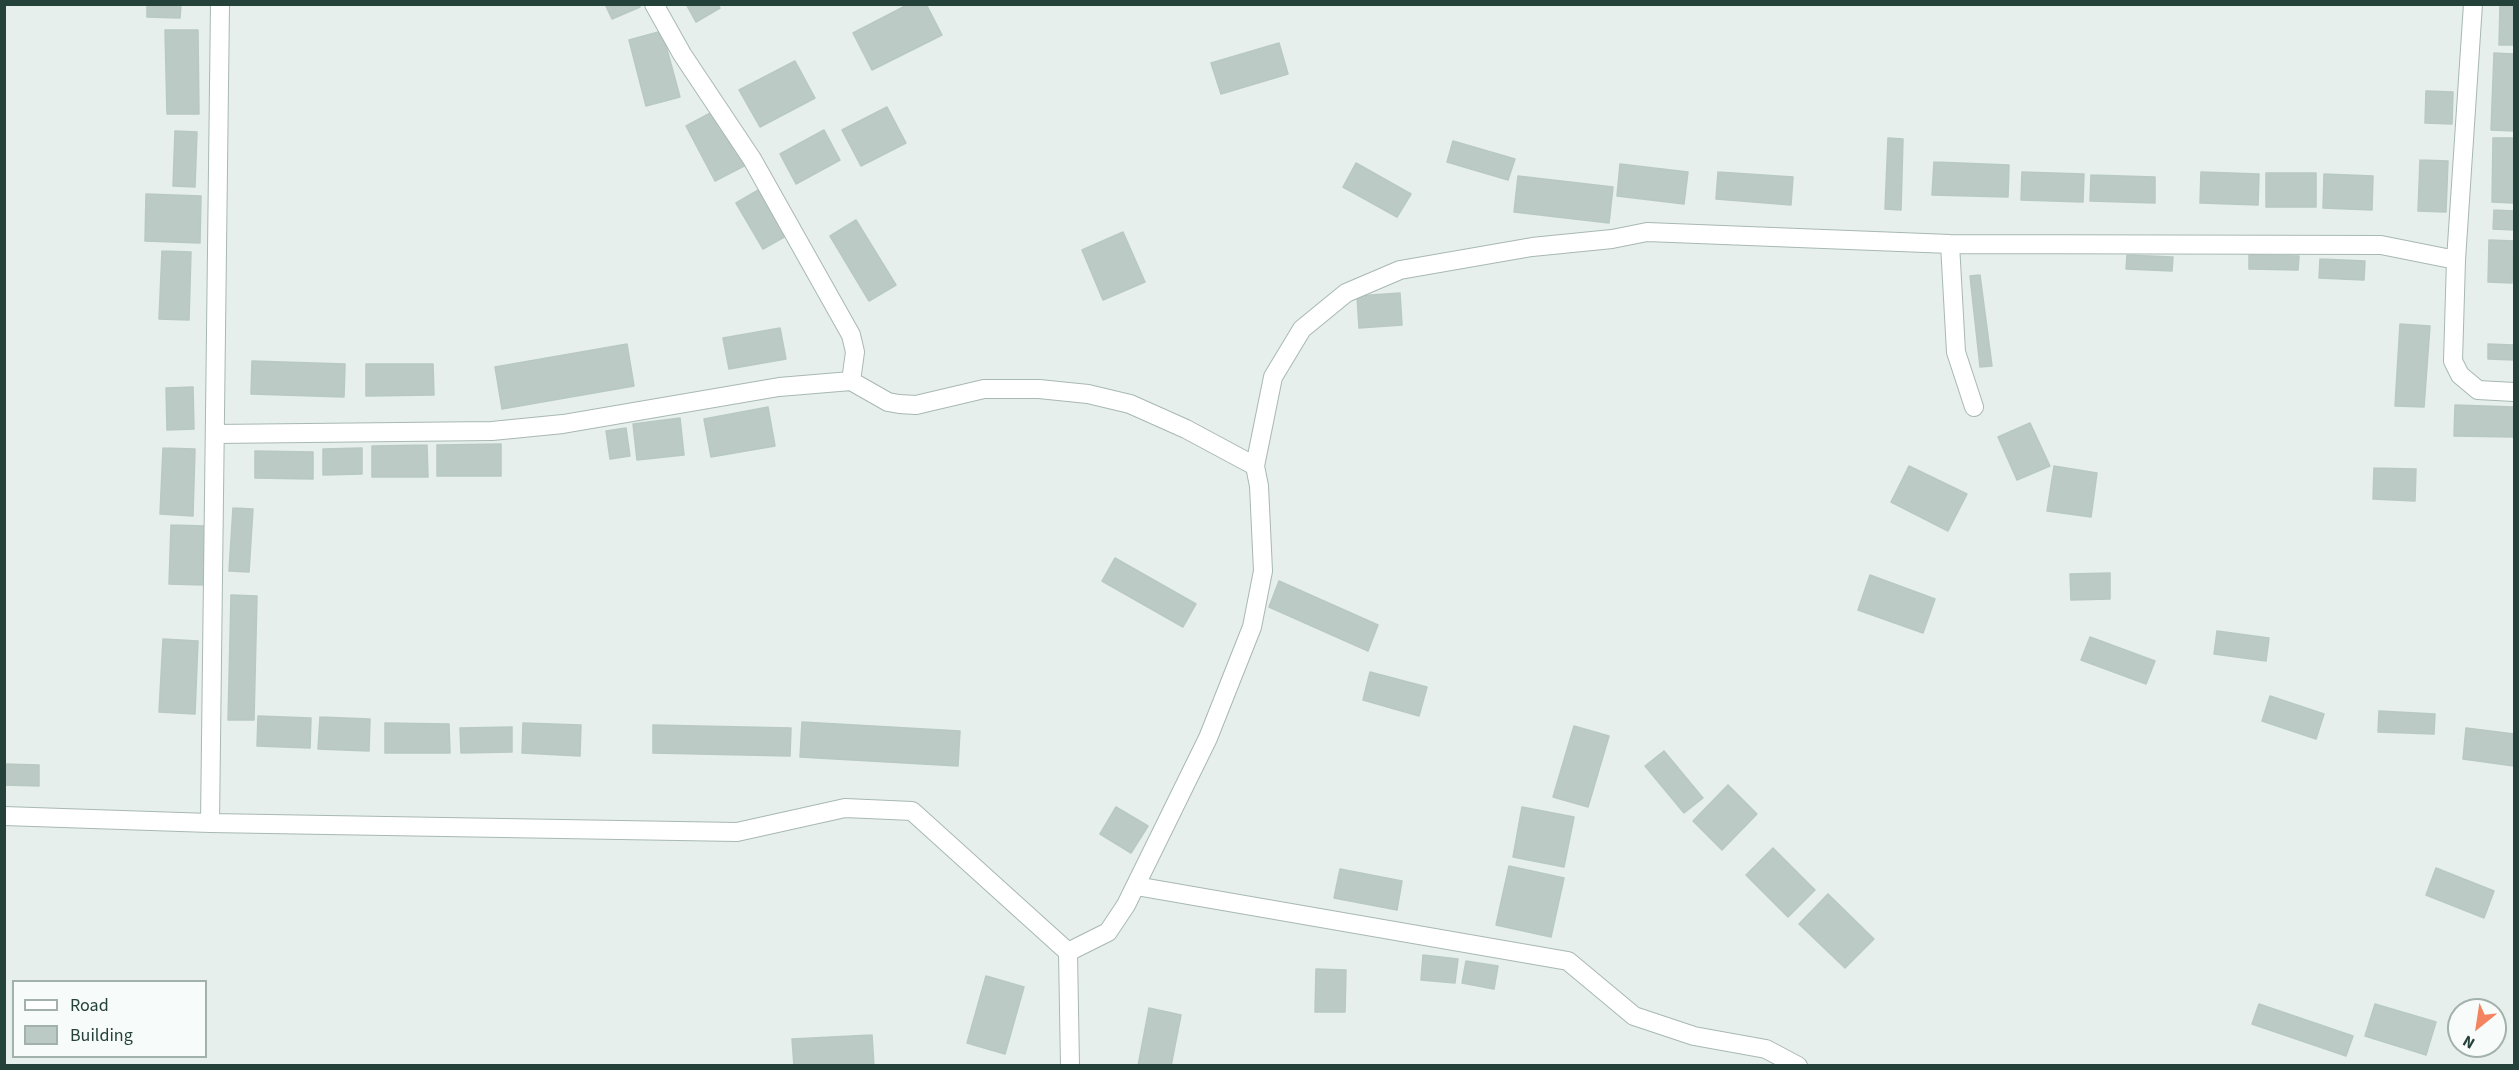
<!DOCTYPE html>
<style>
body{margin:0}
#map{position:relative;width:2519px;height:1070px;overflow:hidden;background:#e6efeb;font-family:"Source Sans 3",sans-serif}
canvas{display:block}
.frame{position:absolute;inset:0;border:6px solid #24423a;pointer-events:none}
.legend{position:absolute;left:12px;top:980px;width:195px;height:78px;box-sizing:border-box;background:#f7fbf9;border:2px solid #a3b1ad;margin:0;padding:8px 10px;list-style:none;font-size:18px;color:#24423a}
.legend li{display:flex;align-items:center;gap:12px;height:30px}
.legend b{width:30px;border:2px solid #a3b1ad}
.north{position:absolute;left:2447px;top:998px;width:60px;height:60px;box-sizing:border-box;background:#f7fbf9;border:2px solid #a3b1ad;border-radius:50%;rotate:210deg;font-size:16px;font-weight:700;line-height:24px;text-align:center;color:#24423a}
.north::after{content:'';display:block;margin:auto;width:21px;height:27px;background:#f4845f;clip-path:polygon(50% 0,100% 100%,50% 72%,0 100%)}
</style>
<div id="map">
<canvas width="2519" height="1070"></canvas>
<div class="frame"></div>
<ul class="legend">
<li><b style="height:8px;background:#fff"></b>Road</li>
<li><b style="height:16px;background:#bbcac4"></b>Building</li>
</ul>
<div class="north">N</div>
</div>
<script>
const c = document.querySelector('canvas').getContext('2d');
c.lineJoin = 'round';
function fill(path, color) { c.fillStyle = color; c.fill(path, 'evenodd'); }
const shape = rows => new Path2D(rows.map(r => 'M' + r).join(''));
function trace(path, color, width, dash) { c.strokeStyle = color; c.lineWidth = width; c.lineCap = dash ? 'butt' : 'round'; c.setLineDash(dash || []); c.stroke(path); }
const building = shape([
 [147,4,181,4,180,18,147,17,147,4],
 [605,4,639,4,640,7,612,19,605,4],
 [686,4,718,4,720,8,696,22,686,4],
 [909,4,926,4,942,35,872,70,853,33,909,4],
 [2500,4,2514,4,2514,45,2499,45,2500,4],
 [165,30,198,30,199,114,167,114,165,30],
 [662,31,680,97,646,106,629,40,662,31],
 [1279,43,1288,74,1221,94,1211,63,1279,43],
 [2494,53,2514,54,2514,131,2491,130,2494,53],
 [795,61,815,98,760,127,739,90,795,61],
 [2426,91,2453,92,2452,124,2425,123,2426,91],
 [887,107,906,143,861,166,842,130,887,107],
 [716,110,746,165,715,181,686,126,716,110],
 [824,130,840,160,796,184,780,154,824,130],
 [175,131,197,132,195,187,173,186,175,131],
 [1888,138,1903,139,1901,210,1885,209,1888,138],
 [2493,138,2514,138,2513,203,2492,202,2493,138],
 [1453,141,1515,159,1508,180,1447,162,1453,141],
 [2420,160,2448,161,2446,212,2418,211,2420,160],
 [1934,162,2009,165,2008,197,1932,195,1934,162],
 [1356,163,1411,194,1397,217,1343,187,1356,163],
 [1620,164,1688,172,1684,204,1617,196,1620,164],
 [1718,172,1793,177,1791,205,1716,199,1718,172],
 [2022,172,2084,174,2083,202,2021,200,2022,172],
 [2201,172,2259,174,2258,205,2200,203,2201,172],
 [2266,173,2316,173,2316,207,2266,207,2266,173],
 [2324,174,2373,176,2372,210,2323,208,2324,174],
 [2091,175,2155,177,2155,203,2090,201,2091,175],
 [1518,176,1613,187,1609,223,1514,212,1518,176],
 [760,189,786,236,763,249,736,203,760,189],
 [146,194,201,196,200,243,145,241,146,194],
 [2494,210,2514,211,2514,230,2493,229,2494,210],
 [856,220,896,285,869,301,830,236,856,220],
 [1123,232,1145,282,1103,300,1082,250,1123,232],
 [2489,240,2514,241,2512,283,2488,282,2489,240],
 [162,251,191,252,189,320,159,319,162,251],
 [2127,255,2173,257,2172,271,2126,269,2127,255],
 [2249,255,2299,256,2298,270,2249,269,2249,255],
 [2320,259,2365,261,2364,280,2319,278,2320,259],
 [1980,275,1992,366,1980,367,1970,276,1980,275],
 [1400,293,1402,325,1359,328,1357,296,1400,293],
 [2400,324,2430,326,2424,407,2395,406,2400,324],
 [780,328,786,359,729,369,723,338,780,328],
 [627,344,634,386,502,409,495,367,627,344],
 [2488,344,2514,345,2514,360,2488,359,2488,344],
 [252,361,345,364,344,397,251,394,252,361],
 [366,364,433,364,434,395,366,396,366,364],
 [193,387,194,429,167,430,166,388,193,387],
 [2455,405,2514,407,2514,437,2454,436,2455,405],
 [768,407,775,446,711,457,704,419,768,407],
 [680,418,684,455,637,460,633,424,680,418],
 [2030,423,2050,466,2017,480,1998,437,2030,423],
 [626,428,630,456,610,459,606,431,626,428],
 [501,444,501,476,437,476,437,445,501,444],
 [427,445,428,477,372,477,372,446,427,445],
 [163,448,195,449,193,516,160,514,163,448],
 [362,448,362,474,323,475,323,449,362,448],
 [255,451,313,452,313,479,255,478,255,451],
 [1909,466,1967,494,1948,531,1891,502,1909,466],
 [2054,466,2097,473,2091,517,2047,511,2054,466],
 [2374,468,2416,469,2415,501,2373,499,2374,468],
 [233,508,253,509,249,572,229,571,233,508],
 [171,525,205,526,203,585,169,584,171,525],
 [1115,558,1196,604,1183,627,1102,581,1115,558],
 [2110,573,2110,599,2071,600,2070,574,2110,573],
 [1870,575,1935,599,1923,633,1858,610,1870,575],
 [1279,581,1378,625,1368,651,1269,607,1279,581],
 [231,595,257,596,254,720,228,720,231,595],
 [2217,631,2269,638,2266,661,2214,654,2217,631],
 [2090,637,2155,661,2146,684,2081,660,2090,637],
 [163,639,198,641,195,714,159,712,163,639],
 [1370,672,1427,687,1419,716,1363,700,1370,672],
 [2270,696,2324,714,2316,739,2262,721,2270,696],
 [2379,711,2435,714,2434,734,2378,732,2379,711],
 [258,716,311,718,310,748,257,746,258,716],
 [320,717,370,719,369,751,318,749,320,717],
 [802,722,960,731,958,766,800,757,802,722],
 [385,723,449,724,450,753,385,753,385,723],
 [523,723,581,725,580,756,522,753,523,723],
 [653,725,791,728,790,756,653,753,653,725],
 [1574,726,1609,736,1588,807,1553,797,1574,726],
 [512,727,512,752,461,753,460,728,512,727],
 [2466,728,2514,734,2514,766,2463,759,2466,728],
 [1664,751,1703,798,1684,813,1645,766,1664,751],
 [4,764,39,765,39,786,4,785,4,764],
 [1728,785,1757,814,1722,850,1693,821,1728,785],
 [1116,807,1148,826,1131,853,1100,834,1116,807],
 [1522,807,1574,817,1564,867,1513,857,1522,807],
 [1773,848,1815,890,1788,917,1746,875,1773,848],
 [1509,866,1564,878,1551,937,1496,925,1509,866],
 [2436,868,2494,891,2484,918,2426,895,2436,868],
 [1340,869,1402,881,1397,910,1334,898,1340,869],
 [1828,894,1874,939,1845,968,1799,924,1828,894],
 [1423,955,1458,959,1455,983,1421,980,1423,955],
 [1466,961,1498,966,1494,989,1462,983,1466,961],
 [1316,969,1346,970,1345,1012,1315,1012,1316,969],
 [986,976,1024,987,1005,1054,967,1043,986,976],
 [2259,1004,2353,1036,2346,1056,2252,1024,2259,1004],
 [2375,1004,2436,1022,2426,1055,2365,1036,2375,1004],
 [1149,1008,1181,1015,1171,1066,1138,1066,1149,1008],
 [872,1035,874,1066,794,1066,792,1039,872,1035]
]);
fill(building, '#bbcac4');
trace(building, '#b8c9c2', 1.5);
const minor = shape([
 [654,4,682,54,752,159,851,335,855,352,851,381,888,402,899,404,916,405,984,389,1039,389,1088,394,1130,404,1186,429,1255,466],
 [2473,4,2456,260,2453,361,2460,375,2478,390,2514,392],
 [1950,244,1956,352,1974,407],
 [215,434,492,431,563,424,779,387,851,381],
 [4,816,210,823,737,832,845,808,912,811,1068,952,1070,1066],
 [210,823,220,4],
 [1136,886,1568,961,1634,1016,1694,1036,1766,1049,1798,1066],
 [1068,952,1108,932,1126,905,1208,738,1252,627,1263,571,1259,486,1255,466,1273,377,1302,329,1346,293,1400,270,1532,247,1612,239,1647,232,1950,244,2381,245,2456,260]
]);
trace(minor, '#a8b8b2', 20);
trace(minor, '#fff', 18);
</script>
